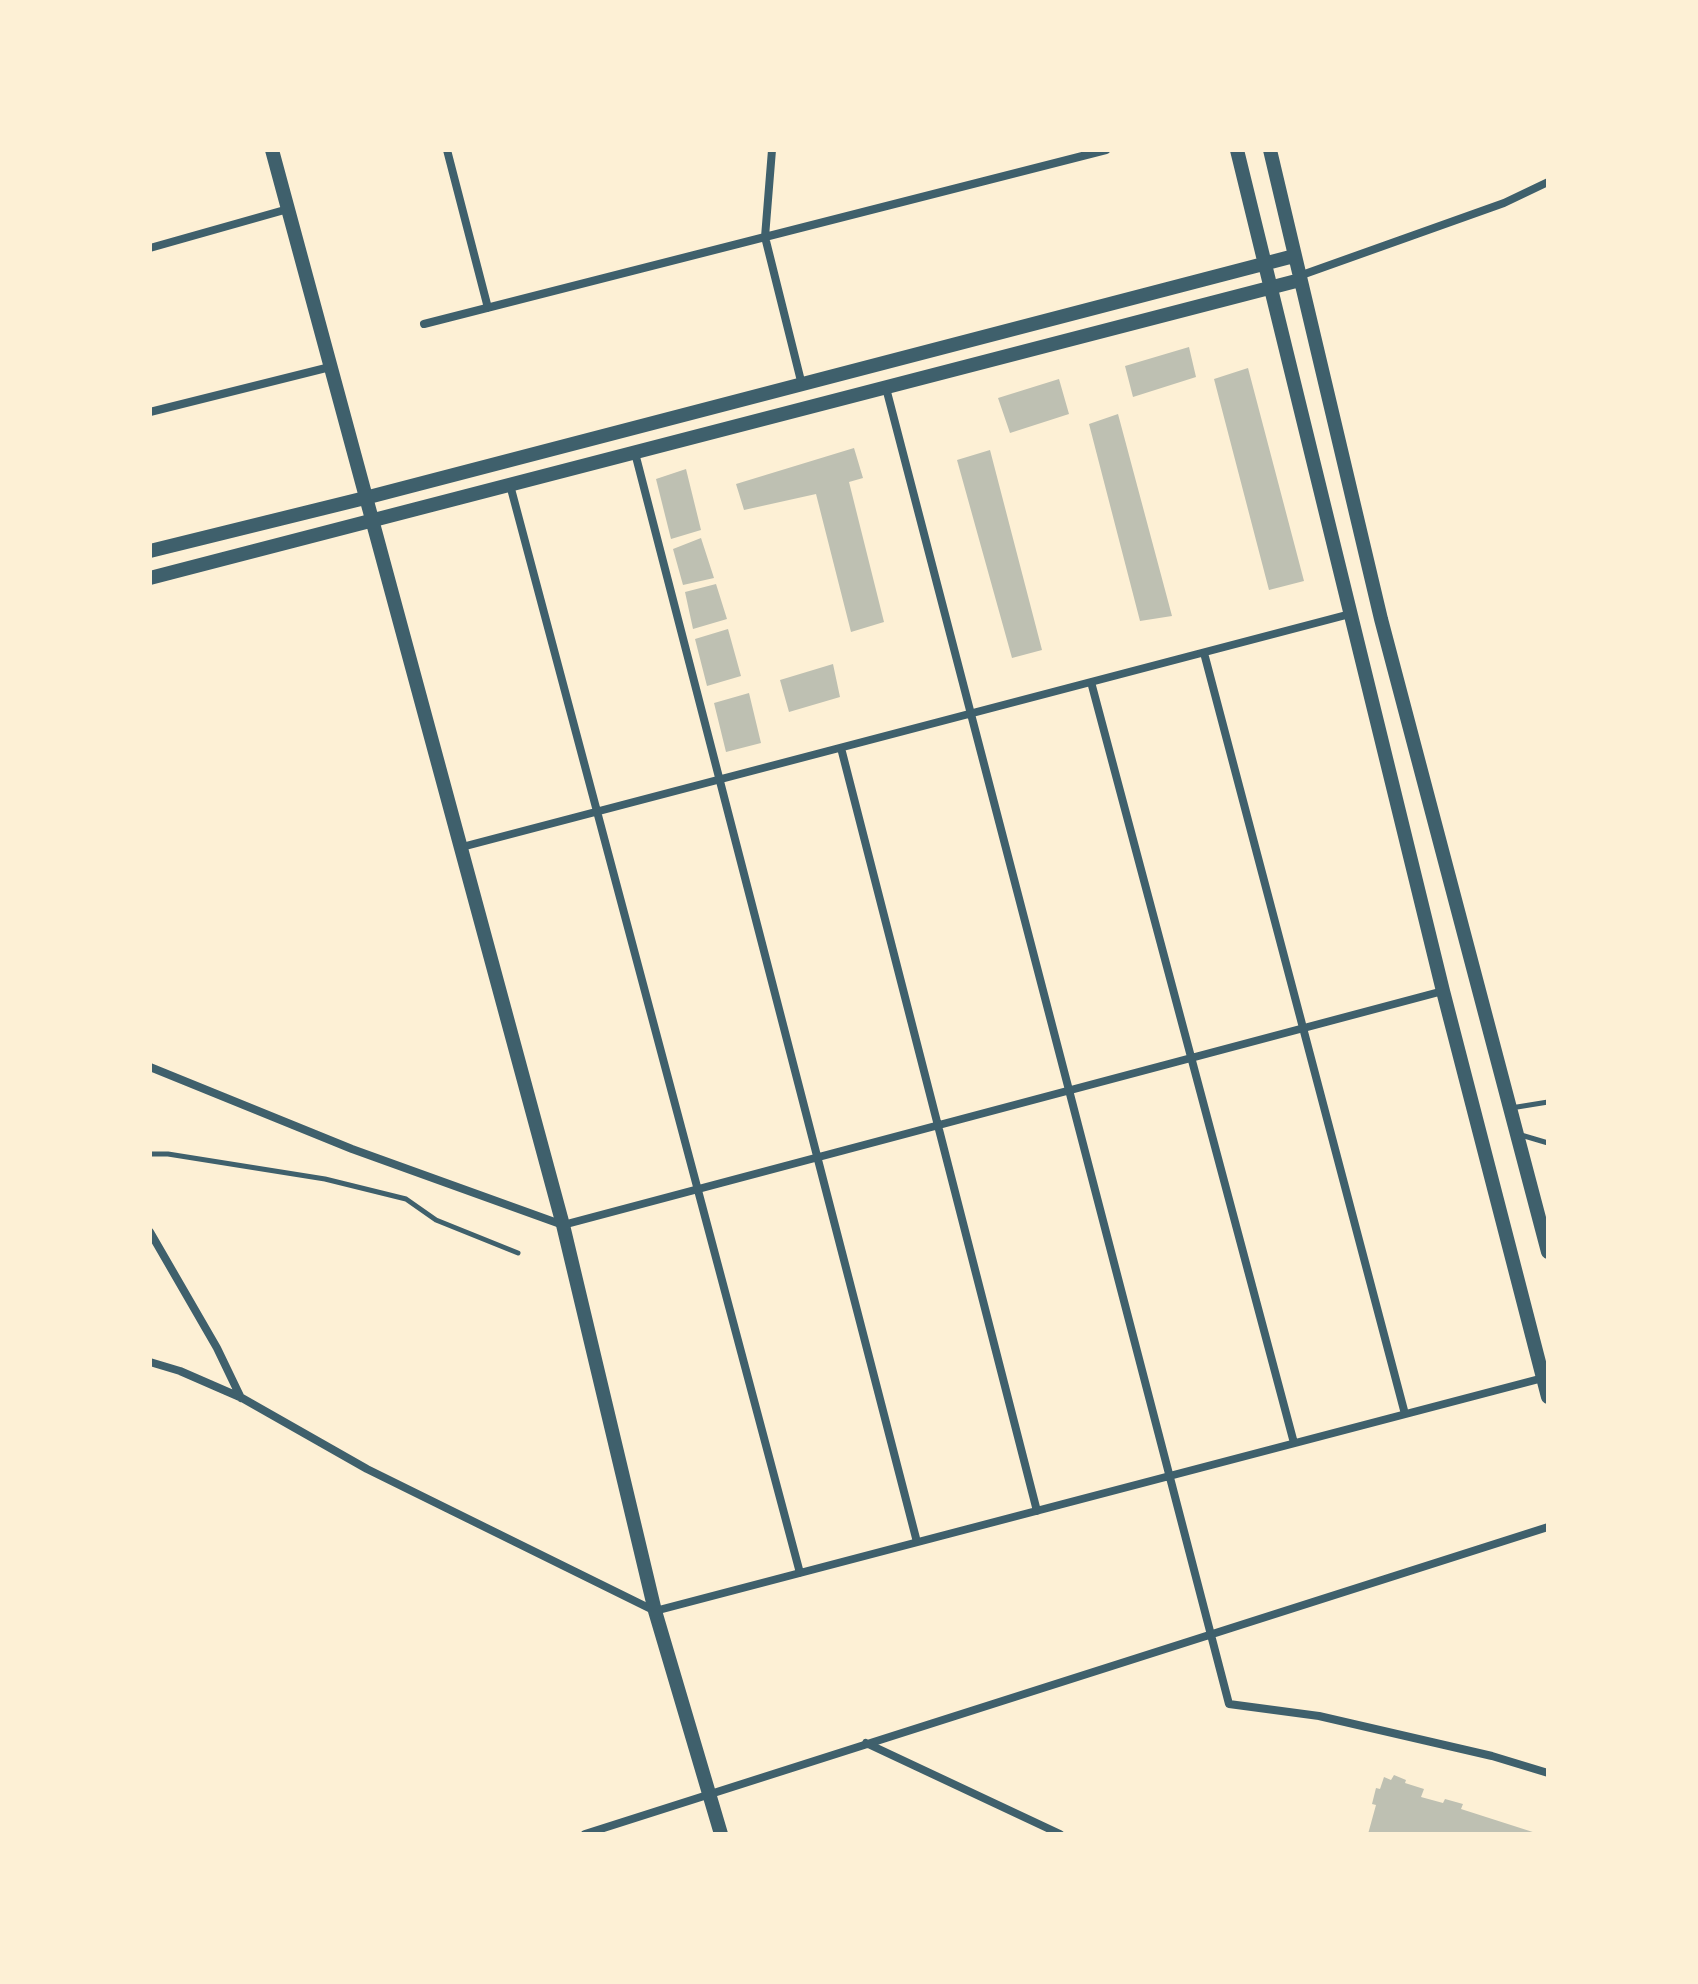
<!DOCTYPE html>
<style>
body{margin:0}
#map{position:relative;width:1698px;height:1984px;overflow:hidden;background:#fdf0d5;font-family:Merriweather,serif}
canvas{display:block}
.frame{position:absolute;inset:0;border:152px solid #fdf0d5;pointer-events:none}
</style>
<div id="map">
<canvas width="1698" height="1984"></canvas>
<div class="frame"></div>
</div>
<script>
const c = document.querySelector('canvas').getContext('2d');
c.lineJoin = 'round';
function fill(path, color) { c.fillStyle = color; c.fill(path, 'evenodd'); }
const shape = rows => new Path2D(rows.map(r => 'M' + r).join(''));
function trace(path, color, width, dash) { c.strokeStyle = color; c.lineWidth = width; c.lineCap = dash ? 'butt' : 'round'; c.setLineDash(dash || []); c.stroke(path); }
fill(shape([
 [1189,347,1196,377,1133,397,1125,366],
 [1248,368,1304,581,1269,590,1214,379],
 [1059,379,1069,414,1010,433,998,398],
 [1118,414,1172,616,1140,621,1089,424],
 [854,448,863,478,849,482,884,622,851,632,816,494,744,510,736,484],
 [990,450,1042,650,1012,658,957,460],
 [686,469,701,530,671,539,656,479],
 [701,538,714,578,683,585,673,549],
 [716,584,727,619,693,629,685,592],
 [728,629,741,676,707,686,695,639],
 [833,664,840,697,789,712,780,680],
 [749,693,761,743,726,752,714,703],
 [1394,1775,1406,1780,1405,1783,1424,1789,1421,1797,1443,1803,1445,1799,1463,1804,1461,1809,1539,1834,1368,1834,1376,1805,1372,1804,1376,1788,1380,1789,1384,1777,1391,1780]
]), '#bec0b2');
trace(shape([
 [1511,1108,1548,1102],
 [1521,1135,1548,1143],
 [150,1154,168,1154,325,1179,406,1199,436,1220,518,1253]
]), '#3f606c', 5);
trace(shape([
 [447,150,488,308],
 [772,150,765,237,802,385],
 [150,248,288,209],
 [1299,276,1504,203,1548,182],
 [424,324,1106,150],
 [886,388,1229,1704,1319,1716,1492,1756,1548,1773],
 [150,412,330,367],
 [635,453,917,1542],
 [510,485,800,1573],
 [1204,653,1405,1414],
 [1091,682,1294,1443],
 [841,748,1037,1511],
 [462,847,1350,614],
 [150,1067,352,1149,563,1225,1443,991],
 [150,1232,217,1348,241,1398],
 [150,1362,180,1371,242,1398,367,1469,655,1611,1543,1378],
 [866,1743,1060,1834],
 [585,1834,1548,1527]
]), '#3f606c', 8);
trace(shape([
 [272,150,563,1225,655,1611,721,1834],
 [1237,150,1443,991,1548,1397],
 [1270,150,1381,619,1548,1252],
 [150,551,365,498,1294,256],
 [150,578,1300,280]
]), '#3f606c', 14);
</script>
